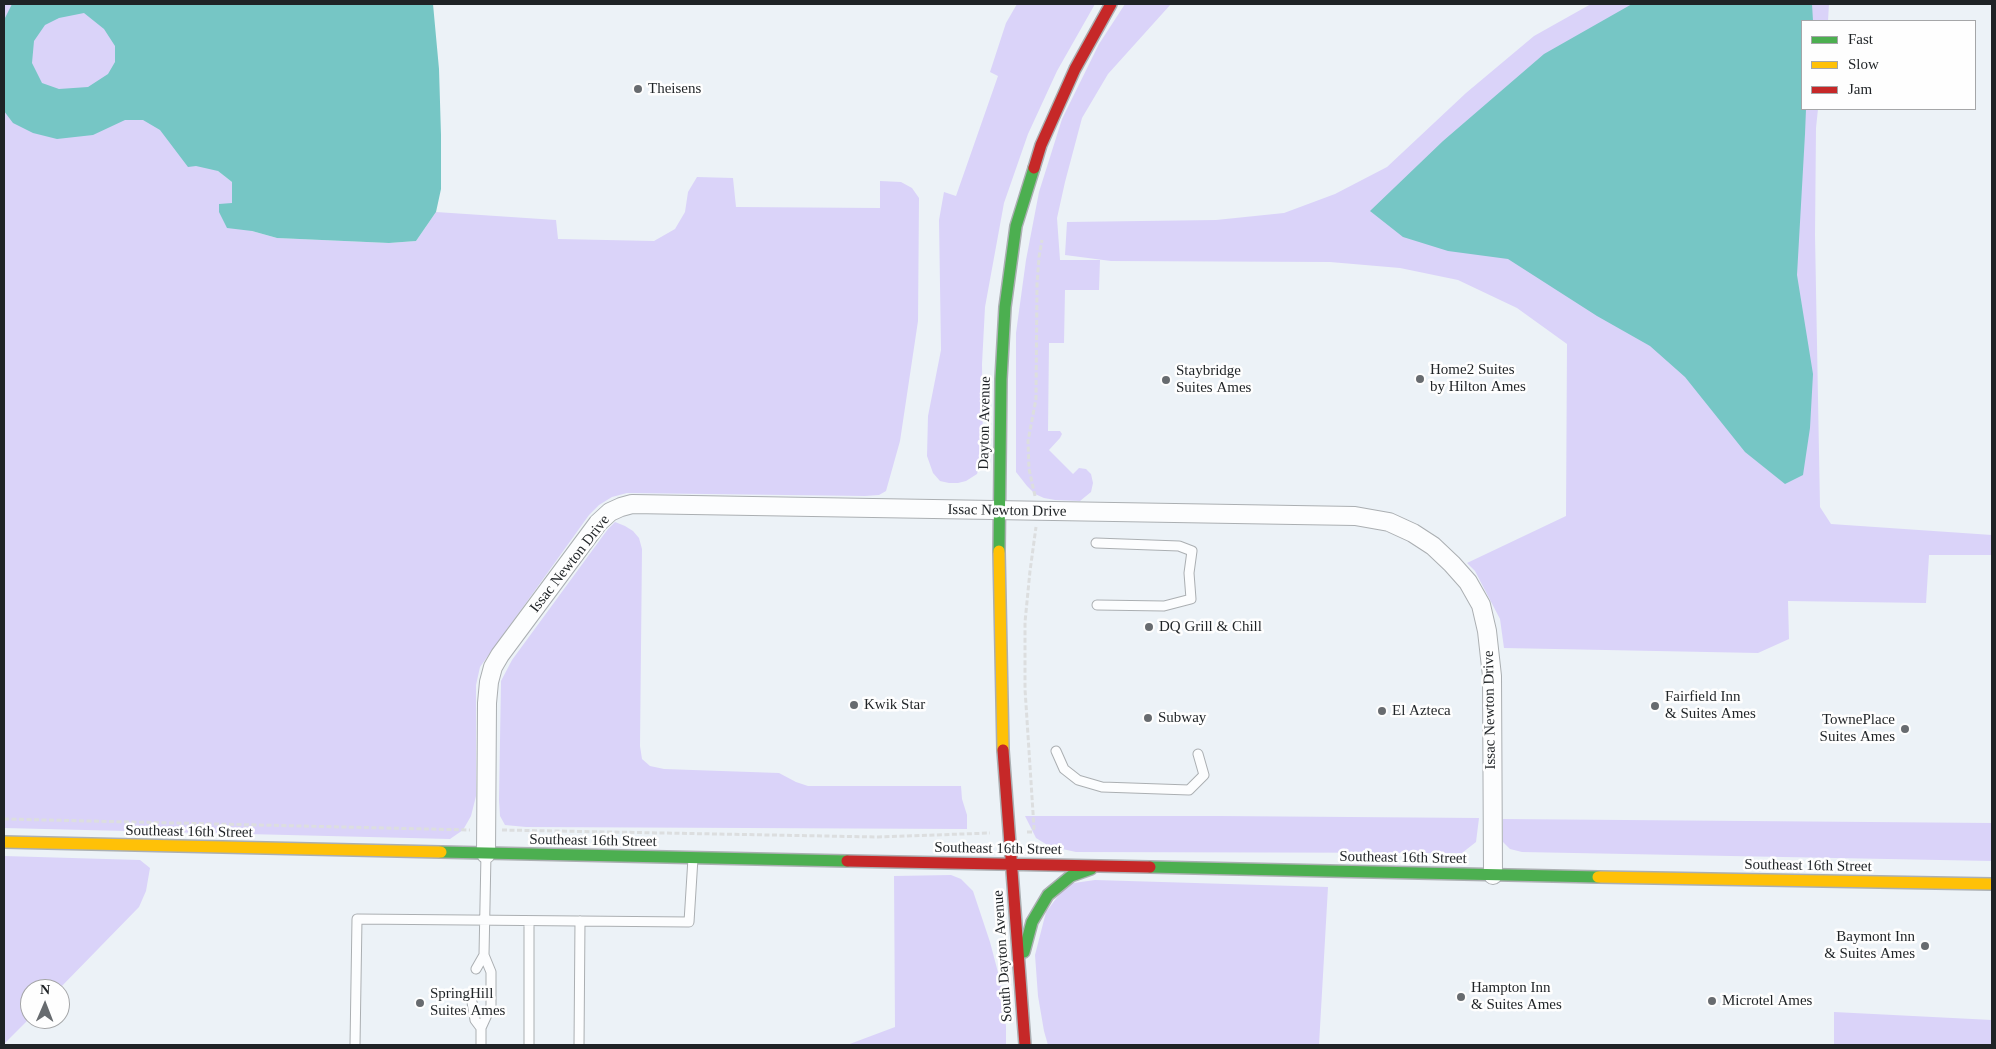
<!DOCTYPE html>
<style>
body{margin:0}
#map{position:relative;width:1996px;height:1049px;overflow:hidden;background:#ecf2f7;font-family:"Times New Roman",serif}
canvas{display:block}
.frame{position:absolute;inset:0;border:5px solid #1f2326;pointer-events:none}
.legend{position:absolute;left:1801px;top:20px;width:175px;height:90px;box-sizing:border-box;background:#fefefe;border:1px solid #a5a6a8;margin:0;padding:6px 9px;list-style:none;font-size:15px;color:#1f2326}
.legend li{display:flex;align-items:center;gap:10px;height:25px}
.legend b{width:25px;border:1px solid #a5a6a8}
.north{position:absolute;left:20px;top:979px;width:50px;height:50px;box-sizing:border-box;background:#fefefe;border:1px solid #a5a6a8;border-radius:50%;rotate:1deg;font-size:14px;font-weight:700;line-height:20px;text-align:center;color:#1f2326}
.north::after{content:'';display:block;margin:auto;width:18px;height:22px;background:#676b6f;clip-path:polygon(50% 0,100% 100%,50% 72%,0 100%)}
</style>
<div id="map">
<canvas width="1996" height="1049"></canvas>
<div class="frame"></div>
<ul class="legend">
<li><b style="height:6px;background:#4caf50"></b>Fast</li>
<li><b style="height:6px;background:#ffc107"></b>Slow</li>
<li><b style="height:6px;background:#c62828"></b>Jam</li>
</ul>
<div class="north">N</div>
</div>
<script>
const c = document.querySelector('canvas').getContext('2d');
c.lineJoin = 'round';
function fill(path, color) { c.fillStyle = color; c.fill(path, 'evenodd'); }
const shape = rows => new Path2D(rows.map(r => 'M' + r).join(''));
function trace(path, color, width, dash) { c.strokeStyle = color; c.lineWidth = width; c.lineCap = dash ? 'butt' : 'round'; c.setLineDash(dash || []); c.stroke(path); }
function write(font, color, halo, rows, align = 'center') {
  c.font = font + ' "Times New Roman",serif'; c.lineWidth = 5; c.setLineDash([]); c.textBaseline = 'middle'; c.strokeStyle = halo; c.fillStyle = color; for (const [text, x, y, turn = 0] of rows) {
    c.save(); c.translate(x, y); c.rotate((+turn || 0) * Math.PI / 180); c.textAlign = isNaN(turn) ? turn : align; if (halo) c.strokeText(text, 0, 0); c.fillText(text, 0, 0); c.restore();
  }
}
fill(shape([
 [4,4,103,4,218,171,232,182,232,204,219,205,252,231,277,238,389,243,416,241,436,212,556,220,558,239,654,241,675,229,685,212,688,192,697,177,733,178,736,207,880,208,880,181,901,182,912,188,919,198,918,321,900,441,886,491,879,495,865,496,627,493,612,497,599,505,589,515,480,667,476,685,476,796,471,816,463,830,450,839,4,828],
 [1017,4,1095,4,1057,71,1028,134,1004,203,985,307,982,364,983,452,977,474,966,481,958,483,949,483,940,481,933,473,927,456,928,416,941,350,939,220,944,192,956,196,998,76,990,72,1006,23],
 [1125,4,1171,4,1108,74,1082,118,1065,182,1057,218,1060,260,1100,260,1099,290,1065,290,1064,343,1049,343,1048,431,1060,431,1062,434,1060,438,1049,450,1073,474,1079,468,1086,469,1091,474,1093,483,1091,492,1080,501,1055,500,1044,498,1035,494,1027,486,1016,472,1016,333,1026,260,1039,192,1062,119,1099,44],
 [1591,4,1829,4,1828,21,1802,21,1802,109,1818,109,1816,128,1815,235,1820,507,1831,524,1992,535,1992,555,1929,555,1926,603,1788,601,1789,639,1758,653,1504,648,1500,619,1475,571,1467,563,1566,516,1567,344,1517,308,1458,280,1400,268,1330,262,1111,261,1065,255,1067,222,1216,220,1284,213,1335,194,1387,167,1466,93,1534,36],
 [615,522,625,526,633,531,639,538,642,549,640,746,642,759,650,766,664,769,779,773,796,782,808,786,961,786,962,799,967,815,967,829,526,827,505,825,500,816,499,800,501,681,512,660,608,529],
 [1025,816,1220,816,1479,818,1476,842,1462,853,1076,852,1049,846,1036,838],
 [1503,819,1992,823,1992,861,1522,852,1510,849,1503,842],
 [4,856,140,860,150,868,146,891,139,907,59,989,30,989,30,1018,4,1044],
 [951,875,961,879,973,891,990,942,1000,980,1006,1026,1006,1045,847,1045,895,1027,894,876],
 [1095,880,1328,887,1319,1045,1048,1045,1044,1031,1038,996,1035,955,1046,912,1067,884],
 [1834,1012,1992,1020,1992,1045,1834,1045]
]), '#dad3f9');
fill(shape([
 [12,4,433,4,439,69,441,135,441,189,436,212,416,241,389,243,277,238,252,231,227,228,219,212,219,204,232,203,232,182,218,171,196,166,188,167,160,130,143,120,125,120,93,135,57,139,33,133,13,123,4,111,4,20],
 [84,13,104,29,115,46,115,62,108,74,88,87,59,89,42,83,32,63,34,41,45,25,59,18],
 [1632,4,1812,4,1813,21,1802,21,1802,109,1806,109,1805,134,1797,275,1813,374,1810,428,1803,475,1785,484,1745,452,1685,377,1650,346,1597,316,1508,259,1448,251,1403,237,1370,211,1443,141,1544,54]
]), '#76c6c5');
const lane = shape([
 [1096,543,1179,546,1192,551,1189,573,1191,599,1164,606,1097,605],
 [1056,751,1064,769,1078,780,1102,787,1189,790,1204,775,1198,754],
 [476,969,484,955],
 [472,1002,475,1020,481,1028],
 [355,1045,357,919,689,922,693,858],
 [481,1045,481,1028,491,1006,491,972,484,955,486,854],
 [529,1045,529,921],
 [579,1045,580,921]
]);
const street = shape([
 [486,854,487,703,489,682,493,667,500,655,598,523,610,512,621,507,632,504,1355,516,1389,522,1413,533,1433,546,1452,564,1468,582,1481,605,1487,631,1492,676,1493,875]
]);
const fast = shape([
 [999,551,1001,379,1005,307,1016,226,1034,168],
 [441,852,847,861],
 [1150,867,1598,877],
 [1024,952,1032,922,1048,895,1071,876,1091,869]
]);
const slow = shape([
 [999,551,1003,750],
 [4,842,441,852],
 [1598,877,1992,884]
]);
const jam = shape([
 [1034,168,1041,145,1075,69,1111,4],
 [1003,750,1025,1045],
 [847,861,1150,867]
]);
trace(lane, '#abafb2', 11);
trace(street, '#abafb2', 20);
trace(fast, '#abafb2', 14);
trace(slow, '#abafb2', 14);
trace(jam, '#abafb2', 14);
trace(shape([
 [1035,496,1029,469,1028,441,1036,399,1037,284,1039,257,1042,240],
 [4,819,470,830],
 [502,830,878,837,990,833],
 [1027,832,1032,832,1034,828,1025,689,1025,622,1030,571,1036,527]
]), '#dcdedf', 3, [5, 2.5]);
trace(lane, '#fcfdfe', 9);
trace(street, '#fcfdfe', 18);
trace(fast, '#4caf50', 11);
trace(slow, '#ffc107', 11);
trace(jam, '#c62828', 11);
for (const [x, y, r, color] of [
 [638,89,5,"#676b6f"],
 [1420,379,5,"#676b6f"],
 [1166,380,5,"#676b6f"],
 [1149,627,5,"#676b6f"],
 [854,705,5,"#676b6f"],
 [1655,706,5,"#676b6f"],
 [1382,711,5,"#676b6f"],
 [1148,718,5,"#676b6f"],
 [1905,729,5,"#676b6f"],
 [1925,946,5,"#676b6f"],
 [1461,997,5,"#676b6f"],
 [1712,1001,5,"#676b6f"],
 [420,1003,5,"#676b6f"]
]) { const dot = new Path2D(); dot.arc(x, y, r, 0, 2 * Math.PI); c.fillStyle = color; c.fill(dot); trace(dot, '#fefefe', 2); }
write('15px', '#1f2326', '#fefefe', [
 ["Theisens",648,89],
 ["Home2 Suites",1430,370],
 ["by Hilton Ames",1430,387],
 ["Staybridge",1176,371],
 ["Suites Ames",1176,388],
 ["DQ Grill & Chill",1159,627],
 ["Fairfield Inn",1665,697],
 ["& Suites Ames",1665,714],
 ["Kwik Star",864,705],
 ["El Azteca",1392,711],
 ["Subway",1158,718],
 ["TownePlace",1895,720,"right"],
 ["Suites Ames",1895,737,"right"],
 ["Baymont Inn",1915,937,"right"],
 ["& Suites Ames",1915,954,"right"],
 ["Hampton Inn",1471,988],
 ["& Suites Ames",1471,1005],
 ["SpringHill",430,994],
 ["Suites Ames",430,1011],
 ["Microtel Ames",1722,1001]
], 'left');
write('15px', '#1f2326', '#fefefe', [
 ["Dayton Avenue",985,423,-89],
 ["Issac Newton Drive",1007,511,1],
 ["Issac Newton Drive",570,564,-52],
 ["Issac Newton Drive",1490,710,-91],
 ["Southeast 16th Street",189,832,1],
 ["Southeast 16th Street",593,841,1],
 ["Southeast 16th Street",998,849,1],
 ["Southeast 16th Street",1403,858,1],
 ["Southeast 16th Street",1808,866,1],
 ["South Dayton Avenue",1003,956,-94]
]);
</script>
